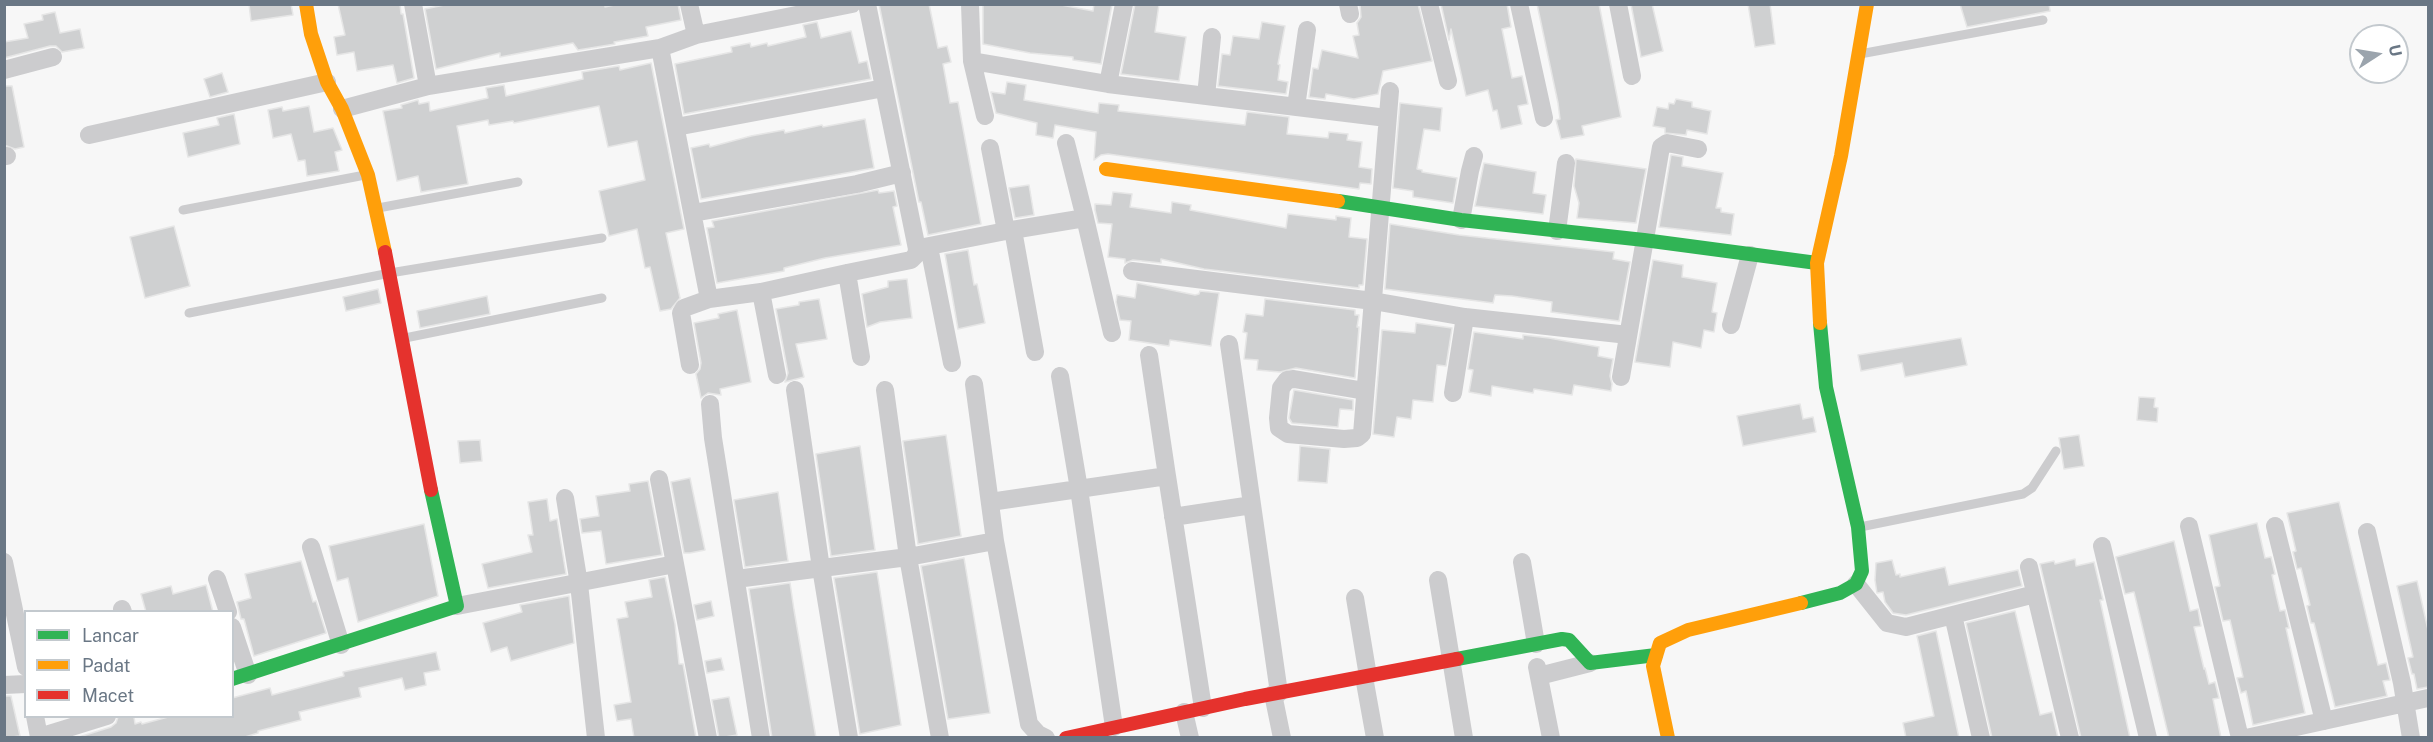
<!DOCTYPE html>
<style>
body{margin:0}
#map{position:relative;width:2433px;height:742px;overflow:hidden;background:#f7f7f7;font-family:"Public Sans",sans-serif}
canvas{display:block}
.frame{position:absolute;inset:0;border:6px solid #6a7785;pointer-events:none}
.legend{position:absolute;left:24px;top:610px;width:210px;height:108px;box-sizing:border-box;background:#fff;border:2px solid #c3c9ce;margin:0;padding:8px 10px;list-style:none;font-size:18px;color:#6a7785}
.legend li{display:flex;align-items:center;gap:12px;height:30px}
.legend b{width:30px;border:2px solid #c3c9ce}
.north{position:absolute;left:2349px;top:24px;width:60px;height:60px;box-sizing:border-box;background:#fff;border:2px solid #c3c9ce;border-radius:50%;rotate:78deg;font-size:16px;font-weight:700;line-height:24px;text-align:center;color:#6a7785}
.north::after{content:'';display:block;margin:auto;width:21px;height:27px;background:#9ba4ad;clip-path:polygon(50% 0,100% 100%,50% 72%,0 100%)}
</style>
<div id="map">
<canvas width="2433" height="742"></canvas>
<div class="frame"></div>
<ul class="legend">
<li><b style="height:8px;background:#30b455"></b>Lancar</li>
<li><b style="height:8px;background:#ff9f0a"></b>Padat</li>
<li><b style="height:8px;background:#e5322d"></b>Macet</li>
</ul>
<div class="north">U</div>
</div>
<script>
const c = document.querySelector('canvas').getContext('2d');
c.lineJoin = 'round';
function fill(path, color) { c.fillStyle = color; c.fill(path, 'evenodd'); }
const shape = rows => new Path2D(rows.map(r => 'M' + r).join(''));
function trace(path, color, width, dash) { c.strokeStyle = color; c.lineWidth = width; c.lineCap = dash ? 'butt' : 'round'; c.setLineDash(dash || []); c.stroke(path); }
const building = shape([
 [249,4,291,4,293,15,251,21,249,4],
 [338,4,400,4,401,14,403,14,414,78,397,83,393,65,357,71,354,52,337,55,334,37,345,35,338,4],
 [449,4,605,4,605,7,619,4,678,4,681,20,646,27,648,36,614,42,615,44,578,50,573,43,500,57,500,53,436,69,425,9,449,4],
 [879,4,929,4,938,48,947,46,951,62,943,64,950,103,958,102,981,224,928,235,921,202,919,202,879,4],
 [983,4,1056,4,1093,11,1094,4,1112,4,1101,64,1073,60,1073,57,1030,53,983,44,983,4],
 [1135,4,1159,4,1155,32,1186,37,1179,81,1121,74,1135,4],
 [1360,4,1418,4,1432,61,1383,71,1378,94,1354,99,1326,94,1325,99,1309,97,1313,68,1318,69,1322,50,1358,58,1353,36,1359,35,1357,23,1361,17,1360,4],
 [1441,4,1507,4,1511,27,1502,29,1512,78,1522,76,1528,104,1518,106,1522,124,1501,129,1497,110,1493,111,1488,90,1466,96,1451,29,1449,40,1441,4],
 [1537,4,1599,4,1621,117,1582,126,1584,135,1561,139,1556,120,1560,119,1558,103,1537,4],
 [1631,4,1652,4,1663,51,1641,57,1631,4],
 [1748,4,1770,4,1775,44,1755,47,1748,4],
 [1960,4,2049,4,2050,11,1967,27,1960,4],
 [55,12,60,33,80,29,84,48,62,52,56,46,50,46,4,58,4,42,28,38,24,24,43,20,42,15,55,12],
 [817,22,821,38,851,31,859,63,867,61,871,79,684,114,675,64,732,52,731,47,750,43,751,47,767,43,768,46,806,37,803,25,817,22],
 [1262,22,1285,26,1278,64,1280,65,1278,80,1288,82,1286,94,1218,86,1222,54,1230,55,1233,36,1259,39,1262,22],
 [651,63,684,229,666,233,680,298,671,309,660,311,650,267,645,268,637,229,609,236,599,191,645,180,637,141,608,147,599,106,514,123,513,121,489,125,488,120,457,126,468,184,421,192,418,176,397,181,383,111,402,108,401,105,418,100,419,104,429,102,430,111,488,98,486,88,504,85,506,96,583,79,582,72,619,66,620,70,651,63],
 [222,73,228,92,210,97,204,79,222,73],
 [1007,82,1026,85,1024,100,1098,113,1099,103,1119,105,1118,111,1245,125,1247,112,1289,117,1287,134,1328,138,1329,132,1348,134,1347,140,1362,142,1359,167,1372,169,1371,184,1360,183,1359,189,1108,154,1101,155,1094,160,1096,132,1055,125,1053,138,1036,135,1037,123,996,113,991,92,1005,94,1007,82],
 [4,86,12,86,24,147,15,149,4,145,4,86],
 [1676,99,1692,102,1692,107,1711,111,1707,134,1687,130,1686,135,1665,133,1665,128,1653,126,1657,107,1668,109,1669,103,1674,104,1676,99],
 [1400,103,1442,108,1440,131,1424,129,1417,169,1422,170,1422,172,1457,178,1453,203,1413,197,1413,191,1393,188,1400,103],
 [309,106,314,132,333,128,342,150,335,152,339,171,307,176,305,160,298,161,291,134,273,138,268,110,282,107,283,111,309,106],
 [234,114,240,144,188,157,183,133,219,125,217,118,234,114],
 [865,119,874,168,701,199,691,148,709,144,710,147,751,136,784,130,785,133,822,125,823,127,865,119],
 [1671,155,1683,157,1682,166,1723,173,1716,208,1721,208,1721,212,1734,214,1731,235,1659,227,1671,155],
 [1576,159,1646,169,1636,223,1577,218,1579,203,1574,186,1576,159],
 [1484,163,1536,172,1533,193,1546,195,1543,214,1475,206,1484,163],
 [1029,185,1034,215,1015,218,1009,188,1029,185],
 [878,190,879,193,894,191,897,206,893,207,901,245,825,258,784,268,784,271,717,283,707,228,714,227,712,221,878,190],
 [1113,192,1132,194,1130,207,1171,213,1172,202,1191,205,1190,210,1286,228,1288,214,1336,220,1336,216,1351,218,1349,237,1367,239,1363,285,1359,285,1359,288,1204,269,1161,259,1161,263,1133,260,1125,263,1125,259,1108,257,1112,224,1098,223,1095,210,1095,204,1111,205,1113,192],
 [1390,224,1459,235,1614,252,1613,259,1630,262,1619,321,1551,312,1552,302,1512,296,1495,295,1493,303,1385,289,1390,224],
 [174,226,190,286,145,298,130,237,174,226],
 [968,250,974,285,977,284,985,323,958,329,945,254,968,250],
 [1653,260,1683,265,1682,277,1717,283,1712,312,1717,313,1714,332,1704,330,1701,348,1673,342,1670,367,1635,362,1653,260],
 [907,279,912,318,880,322,867,327,862,294,888,287,888,281,907,279],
 [1137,283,1195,295,1199,294,1200,291,1219,293,1211,346,1170,340,1169,346,1129,340,1131,321,1120,320,1116,302,1117,295,1135,298,1137,283],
 [378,289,381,303,346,311,343,297,378,289],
 [487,296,490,314,420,328,417,311,487,296],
 [819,299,827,339,796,344,804,377,785,382,788,373,776,309,799,305,799,302,819,299],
 [1265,299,1355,310,1355,315,1359,315,1357,327,1359,327,1355,378,1296,368,1280,372,1257,370,1258,360,1244,359,1247,333,1243,332,1246,314,1263,316,1265,299],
 [737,310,751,382,720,389,721,395,708,393,701,398,696,374,700,369,701,363,694,323,719,318,718,314,737,310],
 [1416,323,1452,328,1446,366,1437,365,1433,402,1413,400,1411,419,1397,417,1394,437,1373,434,1382,330,1415,333,1416,323],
 [1474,332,1523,339,1523,335,1549,338,1599,347,1598,356,1613,359,1610,376,1612,384,1611,391,1574,385,1572,395,1534,389,1533,393,1492,386,1491,396,1469,392,1473,370,1468,369,1474,332],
 [1961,338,1967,365,1905,377,1902,363,1861,371,1858,355,1961,338],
 [1294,390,1353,400,1353,410,1340,409,1338,427,1292,423,1289,418,1294,390],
 [2139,397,2155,398,2154,407,2158,408,2157,422,2137,420,2139,397],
 [1800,404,1803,419,1813,417,1816,432,1743,446,1737,416,1800,404],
 [946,435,961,536,918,544,903,441,946,435],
 [2079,435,2084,466,2064,469,2059,438,2079,435],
 [480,440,482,461,460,463,458,441,480,440],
 [860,446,875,550,831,556,816,454,860,446],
 [1300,446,1330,449,1327,483,1298,481,1300,446],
 [690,478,705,550,690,553,684,553,671,482,690,478],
 [648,481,662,555,606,564,601,531,582,533,580,519,599,516,596,496,630,491,629,484,648,481],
 [778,492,788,561,745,567,734,500,778,492],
 [547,499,550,521,557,519,566,574,488,588,482,564,532,552,528,535,533,535,528,502,547,499],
 [2339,502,2378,665,2386,663,2390,680,2383,681,2387,696,2335,707,2314,623,2311,623,2307,606,2310,605,2301,568,2297,569,2293,552,2296,551,2287,513,2339,502],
 [2257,523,2265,558,2271,557,2275,574,2272,575,2276,594,2280,611,2285,610,2289,628,2286,628,2305,713,2253,725,2246,691,2241,693,2237,678,2243,677,2230,620,2223,621,2215,587,2220,586,2209,535,2257,523],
 [424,524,438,596,358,622,348,578,337,581,329,546,424,524],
 [2174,541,2190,611,2198,609,2201,626,2194,627,2204,669,2205,668,2209,684,2215,682,2219,698,2213,699,2221,738,2169,738,2134,592,2125,594,2116,557,2174,541],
 [964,558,990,713,948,719,921,566,964,558],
 [2075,559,2076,566,2094,562,2103,600,2100,600,2130,738,2081,738,2040,564,2054,561,2055,564,2075,559],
 [1892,560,1896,575,1900,574,1900,577,1945,567,1949,585,2018,570,2022,586,1906,615,1893,613,1885,602,1883,592,1877,593,1875,580,1876,563,1892,560],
 [301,561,313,602,316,601,326,633,254,656,244,619,241,619,237,602,251,598,245,574,301,561],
 [877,572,901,725,860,734,834,578,877,572],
 [665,577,675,624,679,664,683,664,696,738,634,738,631,719,617,721,614,705,631,702,617,619,628,617,625,602,652,597,649,580,665,577],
 [2417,581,2428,630,2428,687,2417,689,2414,674,2412,674,2408,658,2413,657,2397,586,2417,581],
 [790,583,794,610,816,738,772,738,749,589,790,583],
 [206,585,213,612,146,612,141,594,171,586,173,594,206,585],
 [569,596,574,643,511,661,507,647,491,652,483,623,522,612,520,605,569,596],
 [711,601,714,616,697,620,694,605,711,601],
 [2015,611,2040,715,2052,712,2058,738,1992,738,1966,623,2015,611],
 [1936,631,1959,738,1906,738,1903,723,1934,716,1917,636,1936,631],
 [436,652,440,670,424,673,426,685,405,690,402,678,359,688,361,697,299,712,301,720,258,731,258,733,242,738,76,738,111,727,116,723,118,717,134,717,135,724,141,722,142,724,168,717,232,717,232,698,270,688,272,695,344,676,343,672,436,652],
 [721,658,724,670,707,673,705,661,721,658],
 [4,696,11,696,20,736,4,738,4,696],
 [729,697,737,735,719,738,712,700,729,697]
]);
fill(building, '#cfd0d1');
trace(building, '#e6e6e6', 1.5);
trace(shape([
 [1860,54,2043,20],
 [378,208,518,182],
 [183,210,365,175],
 [189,313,390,273,602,238],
 [405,338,602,298],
 [1860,527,2023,494,2032,488,2056,451]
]), '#ccccce', 9);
trace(shape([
 [413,4,428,86,660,48,696,35,689,4],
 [970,4,972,61,985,116],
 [1348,4,1350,14],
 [1429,4,1448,81],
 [1519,4,1544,118],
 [1618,4,1632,76],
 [696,35,852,4],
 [660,48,709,299,684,308,681,313,690,365],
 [972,61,1108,84,1387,118],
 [4,70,53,57],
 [1108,84,1124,4],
 [1206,96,1212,37],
 [1296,107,1307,30],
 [342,109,428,86],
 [676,127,884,88],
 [89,135,327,82],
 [1066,143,1085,218],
 [990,148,1006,231,1085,218,1112,333],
 [4,156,7,156],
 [693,213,857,184,902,173],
 [1461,220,1470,171,1474,156],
 [1013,230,1035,352],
 [1557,231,1566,163],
 [929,247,952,363],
 [919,248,1006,231],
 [1132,271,1373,301,1465,317,1628,335],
 [847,273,861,357],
 [761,292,777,375],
 [709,299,761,292,847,273,911,260,916,255,917,249,867,4],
 [1731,325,1750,255],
 [1229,344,1279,693],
 [1149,355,1167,476],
 [1060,376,1079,489,1114,727],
 [1621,377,1661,147,1667,143,1698,149],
 [974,384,995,541,1029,724,1038,734,1046,738],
 [795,390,821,568,849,738],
 [885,390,908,557,940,738],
 [1365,391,1294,379,1287,380,1281,388,1278,418,1279,428,1288,434,1344,439,1357,438,1362,434,1390,91],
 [1453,393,1465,317],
 [710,404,713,438,761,738],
 [565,498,579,584,596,738],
 [990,502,1167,476,1203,708],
 [1173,517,1252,505],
 [2189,526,2240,738],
 [2275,526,2324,721],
 [2367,532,2402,683,2411,738],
 [2102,546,2148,738],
 [311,547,341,645],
 [4,562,26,667],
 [1522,562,1536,644],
 [675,564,708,738],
 [2029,567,2070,738],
 [217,579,228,612],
 [736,579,908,557,995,541],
 [1438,580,1464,738],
 [1856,584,1887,623,1906,627,2035,594],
 [1355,598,1368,676],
 [457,606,675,564,659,479],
 [122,609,123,612],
 [1953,615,1981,738],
 [232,627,248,675],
 [1537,667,1551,738],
 [1539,676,1590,663],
 [1364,677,1375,738],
 [4,685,26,684],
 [1273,694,1282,738],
 [1184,712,1190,738],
 [35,716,39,737,107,716],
 [2246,738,2428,698]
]), '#ccccce', 18);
trace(shape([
 [1338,201,1461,220,1644,240,1817,263],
 [1801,603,1840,593,1856,584,1862,571,1858,527,1826,387,1820,323],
 [1457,659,1562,639,1569,640,1590,663,1656,655],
 [232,679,457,606,431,490]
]), '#30b455', 14);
trace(shape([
 [306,4,311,34,327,82,342,109,368,175,385,252],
 [1106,169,1338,201],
 [1820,323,1817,263,1841,156,1867,4],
 [1668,738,1653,666,1660,643,1688,630,1801,603]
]), '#ff9f0a', 14);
trace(shape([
 [385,252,431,490],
 [1066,738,1245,699,1457,659]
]), '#e5322d', 14);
</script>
